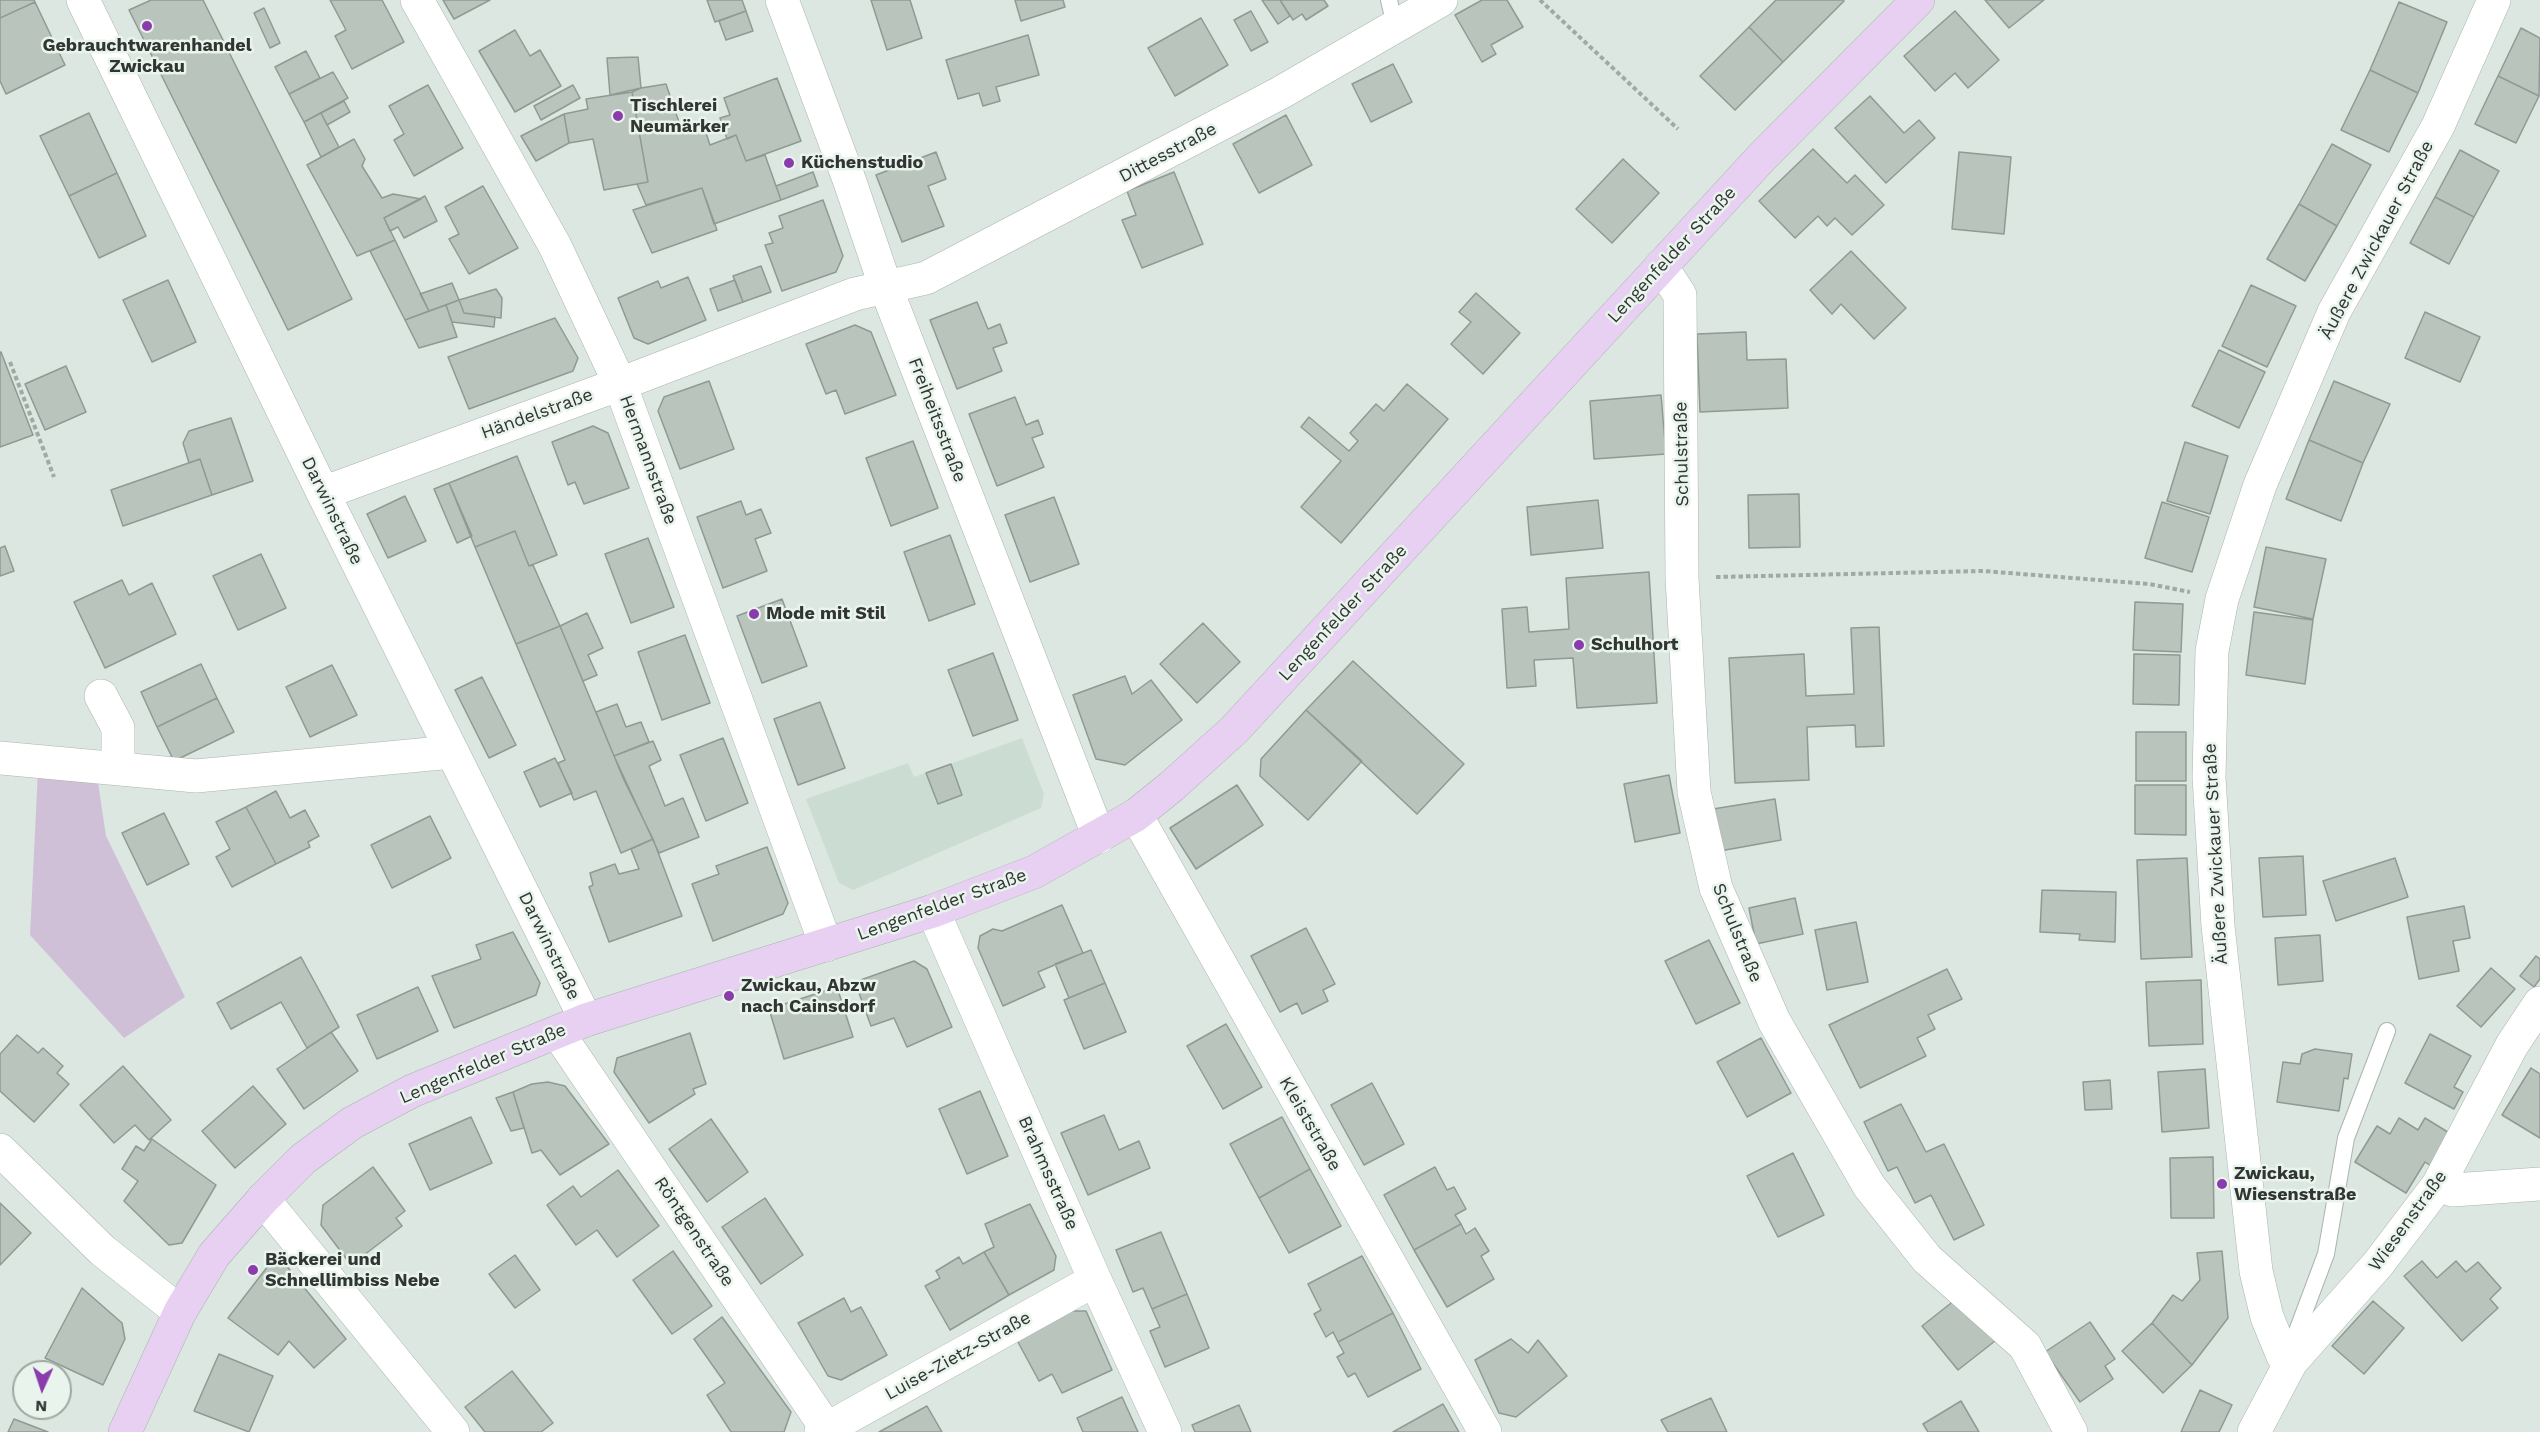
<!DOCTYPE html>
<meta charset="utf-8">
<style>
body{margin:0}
#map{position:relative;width:2540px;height:1432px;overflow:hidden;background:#dbe7e0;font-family:"Work Sans",sans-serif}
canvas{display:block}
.north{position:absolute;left:12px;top:1360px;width:60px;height:60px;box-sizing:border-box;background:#e9f4ed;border:2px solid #9fa8a3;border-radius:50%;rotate:183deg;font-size:16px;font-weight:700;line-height:24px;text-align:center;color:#313533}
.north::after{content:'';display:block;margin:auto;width:21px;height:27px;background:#8b3cac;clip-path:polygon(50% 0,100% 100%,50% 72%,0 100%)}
</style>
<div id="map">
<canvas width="2540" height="1432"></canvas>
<div class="north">N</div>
</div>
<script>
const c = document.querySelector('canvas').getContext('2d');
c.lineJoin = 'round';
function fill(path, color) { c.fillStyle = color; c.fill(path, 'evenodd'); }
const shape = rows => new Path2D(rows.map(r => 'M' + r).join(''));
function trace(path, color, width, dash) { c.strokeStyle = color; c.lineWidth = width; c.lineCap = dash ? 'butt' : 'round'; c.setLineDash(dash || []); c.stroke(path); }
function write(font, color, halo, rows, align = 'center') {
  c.font = font + ' "Work Sans",sans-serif'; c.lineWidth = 5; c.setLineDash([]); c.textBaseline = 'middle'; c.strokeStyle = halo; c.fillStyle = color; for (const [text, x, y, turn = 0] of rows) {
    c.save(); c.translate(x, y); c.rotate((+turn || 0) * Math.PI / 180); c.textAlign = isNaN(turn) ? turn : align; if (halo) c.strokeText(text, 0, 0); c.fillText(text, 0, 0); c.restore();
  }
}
fill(shape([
 [1022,738,1044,794,1041,808,853,890,839,883,806,799,908,763,914,777]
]), '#cbddd2');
fill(shape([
 [38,770,97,776,106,836,185,997,124,1038,30,935]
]), '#cfc0d7');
const building = shape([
 [0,0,34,0,35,2,0,18,0,0],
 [151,0,203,0,352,299,288,330,129,10,151,0],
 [330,0,382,0,404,42,352,69,335,36,346,30,330,0],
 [443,0,490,0,454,19,443,0],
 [707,0,742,0,746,11,715,22,707,0],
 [871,0,910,0,922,38,887,50,871,0],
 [1015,0,1063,0,1065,7,1021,21,1015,0],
 [1262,0,1280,0,1290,16,1278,24,1262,0],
 [1280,0,1324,0,1328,6,1306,20,1302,14,1293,20,1280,0],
 [1482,0,1507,0,1523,27,1491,45,1496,54,1482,62,1455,15,1482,0],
 [1776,0,1843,0,1844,1,1783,62,1749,27,1776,0],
 [1985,0,2044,0,2009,28,1985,0],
 [35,2,65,65,6,94,0,81,0,18,35,2],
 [2399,2,2447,22,2418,93,2370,70,2399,2],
 [264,8,280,43,270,48,254,13,264,8],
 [746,11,753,31,726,40,719,21,746,11],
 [1251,11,1268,42,1251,51,1234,20,1251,11],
 [1955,11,1999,60,1968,88,1955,73,1935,91,1904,56,1955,11],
 [1201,18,1228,65,1175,96,1148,48,1201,18],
 [1749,27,1783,62,1735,110,1700,76,1749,27],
 [2521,28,2540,38,2539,96,2498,76,2521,28],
 [515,30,530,56,540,50,561,86,515,112,479,51,515,30],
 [1028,35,1039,75,996,87,1000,101,983,106,979,93,958,99,946,60,1028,35],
 [306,51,320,78,289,94,275,67,306,51],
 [638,57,641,88,610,95,607,58,638,57],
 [1393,64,1412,102,1371,122,1352,84,1393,64],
 [2370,70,2418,93,2389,152,2341,130,2370,70],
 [333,72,348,98,304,122,289,94,333,72],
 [2498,76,2539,96,2516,143,2475,124,2498,76],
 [777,78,801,141,746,161,736,135,727,139,720,118,730,115,724,98,777,78],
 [666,84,681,128,702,121,710,145,736,135,746,161,765,155,781,200,714,224,702,188,646,205,637,184,648,182,632,92,641,88,666,84],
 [428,85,463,148,414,176,394,140,404,134,389,106,428,85],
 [573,85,580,98,541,120,534,106,573,85],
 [632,92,648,182,604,190,593,139,569,143,564,114,588,109,586,99,632,92],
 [1870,96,1904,133,1919,120,1935,138,1886,183,1835,128,1870,96],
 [344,101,350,112,327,125,321,113,344,101],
 [89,113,117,173,69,196,40,136,89,113],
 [321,113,339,147,321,157,304,122,321,113],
 [564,114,569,143,536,161,521,136,564,114],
 [1286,115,1312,165,1259,193,1233,144,1286,115],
 [354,139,365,159,362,166,382,198,393,194,421,199,384,218,395,240,357,256,307,165,354,139],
 [2332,144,2371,165,2337,226,2299,204,2332,144],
 [1813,149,1847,183,1855,175,1884,205,1852,235,1835,218,1827,226,1818,216,1795,238,1759,201,1813,149],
 [2460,150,2499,171,2474,217,2435,197,2460,150],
 [936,152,946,179,928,186,944,226,902,242,876,175,936,152],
 [1959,152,2011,157,2004,234,1952,229,1959,152],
 [1623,159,1659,193,1612,243,1576,209,1623,159],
 [813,172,818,186,781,200,776,186,813,172],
 [1174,172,1203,244,1142,268,1122,220,1136,215,1127,191,1174,172],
 [117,173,146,236,99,258,69,196,117,173],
 [483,186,518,248,469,274,449,239,459,234,445,207,483,186],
 [702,188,717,230,652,253,633,210,702,188],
 [425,196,437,221,404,238,398,227,390,231,384,218,425,196],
 [2435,197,2474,217,2449,264,2410,243,2435,197],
 [823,200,843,256,836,272,782,291,765,245,773,243,769,233,783,228,779,216,823,200],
 [2299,204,2337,226,2305,281,2267,259,2299,204],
 [395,240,429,311,405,320,370,251,395,240],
 [1851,251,1906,308,1874,339,1841,304,1832,314,1810,290,1851,251],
 [761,266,771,292,743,302,733,276,761,266],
 [688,277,706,320,648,344,634,338,618,298,658,281,661,288,688,277],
 [168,280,196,342,152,362,123,300,168,280],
 [735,280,743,302,718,311,710,289,735,280],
 [452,283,459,300,429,311,420,294,452,283],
 [2251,285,2296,306,2267,367,2222,346,2251,285],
 [496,289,502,298,501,318,464,313,459,300,496,289],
 [1476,293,1520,333,1483,374,1451,344,1471,322,1459,312,1476,293],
 [459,300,464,313,495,317,494,327,452,322,446,305,459,300],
 [977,302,988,329,1000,324,1007,343,993,348,1002,371,957,389,930,320,977,302],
 [446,305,457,337,419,348,405,320,446,305],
 [2425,312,2480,337,2460,382,2405,358,2425,312],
 [555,318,578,358,573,371,469,409,448,357,555,318],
 [855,325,871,332,896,395,845,414,836,390,826,394,806,344,855,325],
 [1746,332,1747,360,1786,359,1788,408,1700,412,1697,334,1746,332],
 [2219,350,2265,372,2239,428,2192,406,2219,350],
 [1,352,33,435,0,447,0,352,1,352],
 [66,366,86,412,45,430,25,384,66,366],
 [709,381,734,449,680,469,658,411,664,397,709,381],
 [2334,381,2390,404,2363,463,2309,440,2334,381],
 [1407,384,1448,419,1341,543,1301,507,1341,461,1301,427,1309,417,1349,451,1358,441,1350,433,1376,404,1384,411,1407,384],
 [1661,395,1666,454,1594,459,1590,401,1661,395],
 [1015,397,1026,425,1038,420,1043,434,1032,438,1044,467,997,486,969,414,1015,397],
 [231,418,253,481,212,495,200,459,189,463,183,443,189,431,231,418],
 [593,426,608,433,629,488,584,504,575,482,568,485,552,442,593,426],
 [2309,440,2363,463,2341,521,2286,499,2309,440],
 [913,441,938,508,891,526,866,458,913,441],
 [2185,442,2228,456,2210,514,2167,501,2185,442],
 [517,456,557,555,529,566,515,531,475,547,449,483,517,456],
 [200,459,212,495,123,526,111,490,200,459],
 [449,483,472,536,457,543,434,489,449,483],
 [1799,494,1800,547,1749,548,1748,495,1799,494],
 [405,496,426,541,388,558,367,514,405,496],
 [1054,497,1079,564,1030,582,1005,515,1054,497],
 [1598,500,1603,548,1531,555,1527,507,1598,500],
 [741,501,746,515,761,509,771,533,755,539,767,571,723,588,697,517,741,501],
 [2162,502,2209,517,2192,572,2145,558,2162,502],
 [515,531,529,566,533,565,560,626,516,644,475,547,515,531],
 [950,535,975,604,929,621,904,552,950,535],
 [648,538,674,607,631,623,605,554,648,538],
 [5,546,14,571,0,576,0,548,5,546],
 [2266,547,2326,559,2313,619,2254,607,2266,547],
 [261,554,286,608,238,630,213,576,261,554],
 [1649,572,1657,703,1577,708,1573,658,1534,660,1536,686,1507,688,1502,609,1527,607,1529,632,1569,629,1566,578,1649,572],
 [122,580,129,595,152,583,176,634,105,668,74,602,122,580],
 [782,599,807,666,762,683,737,616,782,599],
 [2135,602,2183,604,2181,652,2133,650,2135,602],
 [2254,612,2313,620,2305,684,2246,675,2254,612],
 [587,613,603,648,588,655,597,675,583,681,560,626,587,613],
 [1203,623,1240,662,1197,703,1160,664,1203,623],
 [560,626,624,780,653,839,621,853,596,791,574,800,558,763,565,760,516,644,560,626],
 [1879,627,1884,746,1856,747,1855,725,1807,727,1809,780,1735,783,1729,658,1804,654,1806,696,1854,694,1851,628,1879,627],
 [685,635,710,703,662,720,638,652,685,635],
 [993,653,1018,720,973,736,948,670,993,653],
 [2134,654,2180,655,2179,705,2133,704,2134,654],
 [1353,661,1464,764,1417,814,1306,710,1353,661],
 [201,664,217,698,157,727,141,692,201,664],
 [332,665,357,715,310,737,286,687,332,665],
 [1125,676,1132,694,1151,680,1182,720,1125,765,1096,759,1073,695,1125,676],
 [482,677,516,745,489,758,455,690,482,677],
 [217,698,234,732,174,761,157,727,217,698],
 [820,702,845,768,798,785,774,719,820,702],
 [617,704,626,727,641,722,649,742,614,756,596,712,617,704],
 [1306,710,1362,761,1308,820,1260,776,1261,759,1306,710],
 [2136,732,2186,732,2186,781,2136,781,2136,732],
 [723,738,748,803,706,821,680,755,723,738],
 [653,741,661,760,649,766,665,806,683,798,699,837,659,853,614,756,653,741],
 [555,758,572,793,540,807,524,772,555,758],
 [951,764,962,795,938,804,926,773,951,764],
 [1669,775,1680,833,1635,842,1624,784,1669,775],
 [1237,785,1263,825,1196,869,1170,828,1237,785],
 [2135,785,2186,785,2186,835,2135,834,2135,785],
 [276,791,290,818,305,810,319,836,308,842,310,847,276,864,246,807,276,791],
 [1775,799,1781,840,1720,851,1713,809,1775,799],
 [246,807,276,864,232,887,216,857,230,849,216,822,246,807],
 [164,813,189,864,147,885,122,833,164,813],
 [430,816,451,858,392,888,371,845,430,816],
 [653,839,682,916,609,942,589,887,593,885,590,873,615,864,619,874,639,869,631,849,653,839],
 [767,847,788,903,783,914,713,941,692,884,719,874,716,866,767,847],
 [2303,856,2306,915,2263,917,2259,858,2303,856],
 [2187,858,2192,957,2141,959,2137,860,2187,858],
 [2395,858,2408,897,2336,921,2323,881,2395,858],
 [2042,890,2116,892,2115,942,2079,940,2080,934,2040,932,2042,890],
 [1795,898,1803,934,1756,944,1749,908,1795,898],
 [1062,905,1083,953,1038,972,1045,987,1003,1006,978,948,980,936,993,929,1002,931,1062,905],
 [2464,906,2470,938,2453,941,2459,971,2419,979,2407,917,2464,906],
 [1856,922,1868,982,1827,990,1815,930,1856,922],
 [1306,928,1335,984,1323,990,1328,1001,1302,1014,1297,1003,1280,1012,1251,956,1306,928],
 [513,932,540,983,536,995,454,1028,432,976,481,959,476,945,513,932],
 [2320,935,2323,981,2278,985,2275,938,2320,935],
 [1709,940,1740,1003,1696,1024,1665,961,1709,940],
 [1091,950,1105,983,1069,998,1055,964,1091,950],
 [2536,956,2540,959,2540,979,2534,987,2520,976,2536,956],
 [301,957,339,1027,307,1048,281,1002,231,1029,217,1003,301,957],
 [914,961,927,969,952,1027,907,1047,894,1018,871,1026,855,982,914,961],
 [2491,968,2515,989,2481,1027,2457,1006,2491,968],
 [1947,969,1962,999,1928,1015,1935,1029,1917,1038,1926,1056,1860,1088,1829,1025,1947,969],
 [2201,980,2203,1044,2149,1046,2146,982,2201,980],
 [1105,983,1126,1032,1084,1049,1064,1000,1105,983],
 [418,987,438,1031,377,1059,357,1015,418,987],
 [837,987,853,1037,784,1059,769,1009,837,987],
 [1226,1024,1262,1087,1223,1109,1187,1046,1226,1024],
 [331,1032,358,1071,304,1109,277,1069,331,1032],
 [690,1033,706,1084,693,1089,695,1094,649,1123,614,1072,617,1058,690,1033],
 [2430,1034,2471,1056,2454,1087,2463,1092,2454,1109,2405,1083,2430,1034],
 [17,1035,38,1053,43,1048,63,1066,57,1073,69,1084,34,1122,0,1091,0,1054,17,1035],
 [1761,1038,1791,1093,1747,1117,1717,1062,1761,1038],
 [2315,1049,2352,1054,2348,1079,2344,1078,2339,1111,2277,1102,2283,1062,2300,1064,2302,1054,2315,1049],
 [123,1066,171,1120,149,1140,135,1125,114,1143,80,1105,123,1066],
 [2531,1068,2540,1074,2540,1138,2502,1115,2531,1068],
 [2205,1069,2209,1128,2162,1132,2158,1072,2205,1069],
 [2110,1080,2112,1109,2085,1110,2083,1082,2110,1080],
 [548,1082,565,1086,609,1144,560,1175,541,1150,532,1153,513,1092,532,1084,548,1082],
 [1372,1083,1404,1144,1364,1165,1331,1105,1372,1083],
 [253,1086,286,1124,235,1168,202,1131,253,1086],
 [980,1091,1008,1156,967,1174,939,1109,980,1091],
 [513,1092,524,1128,511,1131,496,1098,513,1092],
 [1901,1104,1926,1152,1944,1144,1984,1225,1954,1240,1931,1195,1915,1203,1897,1167,1888,1171,1864,1122,1901,1104],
 [1104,1115,1119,1150,1139,1141,1150,1168,1088,1195,1061,1133,1104,1115],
 [471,1117,492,1163,430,1190,409,1144,471,1117],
 [1282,1117,1310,1169,1259,1198,1230,1144,1282,1117],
 [2399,1118,2418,1130,2425,1118,2451,1134,2431,1166,2425,1162,2406,1193,2355,1162,2377,1126,2390,1134,2399,1118],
 [711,1119,748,1172,707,1202,669,1149,711,1119],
 [152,1139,216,1185,182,1243,169,1245,124,1201,138,1181,122,1169,136,1146,144,1151,152,1139],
 [1793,1153,1824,1215,1778,1237,1747,1176,1793,1153],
 [2213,1157,2214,1218,2171,1218,2170,1158,2213,1157],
 [373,1167,405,1211,396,1218,402,1226,351,1265,321,1225,323,1205,373,1167],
 [1435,1167,1447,1190,1454,1187,1466,1209,1455,1215,1461,1224,1414,1250,1384,1195,1435,1167],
 [1310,1169,1341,1226,1289,1253,1259,1198,1310,1169],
 [618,1170,659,1226,617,1257,597,1230,576,1245,547,1205,573,1186,581,1197,618,1170],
 [765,1198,803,1255,761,1284,722,1227,765,1198],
 [0,1203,31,1233,0,1265,0,1203],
 [1030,1204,1056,1256,1054,1270,1009,1295,984,1252,994,1247,985,1224,1030,1204],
 [1461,1224,1466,1234,1475,1228,1489,1251,1481,1256,1494,1279,1447,1307,1414,1250,1461,1224],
 [1161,1232,1187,1294,1152,1309,1143,1288,1133,1292,1116,1250,1161,1232],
 [673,1251,712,1306,672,1334,633,1280,673,1251],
 [2222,1251,2228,1318,2192,1365,2152,1323,2173,1295,2182,1301,2200,1280,2197,1253,2222,1251],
 [984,1252,1009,1295,950,1330,925,1286,940,1278,936,1271,959,1257,963,1264,984,1252],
 [515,1255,540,1290,515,1308,489,1274,515,1255],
 [1362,1256,1393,1313,1338,1342,1333,1332,1326,1337,1314,1314,1321,1310,1308,1284,1362,1256],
 [2422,1261,2437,1278,2456,1261,2466,1272,2478,1262,2501,1288,2490,1299,2498,1308,2462,1341,2404,1276,2422,1261],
 [285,1264,346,1339,314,1368,289,1341,278,1355,228,1318,268,1266,285,1264],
 [82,1288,122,1323,125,1339,103,1385,45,1358,82,1288],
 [1187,1294,1209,1348,1165,1367,1150,1331,1160,1327,1152,1309,1187,1294],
 [1960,1296,1995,1341,1958,1370,1922,1326,1960,1296],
 [844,1298,851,1312,861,1307,887,1355,841,1380,828,1376,798,1323,844,1298],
 [2373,1301,2404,1328,2364,1374,2332,1346,2373,1301],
 [1055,1311,1086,1311,1112,1370,1062,1393,1052,1374,1039,1381,1012,1331,1055,1311],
 [1393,1313,1421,1369,1368,1397,1355,1373,1348,1377,1337,1357,1344,1353,1338,1342,1393,1313],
 [722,1317,791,1412,784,1432,731,1432,707,1395,725,1383,694,1339,722,1317],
 [2090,1322,2115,1359,2105,1366,2113,1379,2080,1402,2045,1352,2090,1322],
 [2152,1323,2192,1365,2163,1393,2122,1351,2152,1323],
 [1511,1339,1528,1353,1538,1340,1567,1376,1516,1417,1499,1413,1475,1360,1511,1339],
 [219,1354,273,1376,249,1432,194,1411,219,1354],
 [512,1371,553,1423,541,1432,485,1432,465,1407,512,1371],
 [2200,1390,2232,1405,2219,1432,2181,1432,2200,1390],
 [1122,1397,1138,1432,1083,1432,1077,1418,1122,1397],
 [1711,1398,1727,1432,1668,1432,1661,1420,1711,1398],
 [1961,1401,1979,1432,1928,1432,1923,1424,1961,1401],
 [1443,1404,1459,1432,1393,1432,1443,1404],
 [1239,1405,1251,1432,1195,1432,1192,1425,1239,1405],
 [927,1406,942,1432,879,1432,927,1406],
 [14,1419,48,1432,8,1432,14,1419]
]);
fill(building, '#b9c4bd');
trace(building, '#909a94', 1.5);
const service = shape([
 [1389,0,1395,26],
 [2290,1350,2326,1254,2346,1138,2387,1031]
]);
const minor = shape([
 [83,0,323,493,586,1020],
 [417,0,555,246,620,384,826,945],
 [1661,266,1680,295,1682,578,1694,792,1716,888,1774,1021,1869,1186,1927,1259,2025,1346,2071,1432],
 [323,493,620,384,855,294,926,278,1280,93,1441,0],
 [101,696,118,728,118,769],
 [0,758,196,776,452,752],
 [1136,815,1485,1432],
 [933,911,1095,1280,1165,1432],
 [558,1033,829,1432],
 [0,1150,102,1250,180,1312],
 [2438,1185,2453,1190,2540,1184],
 [263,1199,453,1432],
 [2291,1362,2378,1264,2438,1185,2512,1045,2540,1003],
 [821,1432,1095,1280],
 [2254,1432,2291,1362,2283,1356,2267,1317,2256,1271,2218,926,2209,777,2212,651,2222,599,2260,485,2334,312,2438,126,2494,0]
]);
const tertiary = shape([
 [782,0,850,182,886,288,1099,837]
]);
const secondary = shape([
 [125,1432,180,1312,214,1255,263,1199,303,1159,352,1123,412,1091,586,1020,933,911,1034,872,1136,815,1172,786,1234,730,1762,157,1918,0]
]);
trace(service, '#aab5af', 18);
trace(minor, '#aab5af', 34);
trace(tertiary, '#aab5af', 34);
trace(secondary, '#aab5af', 34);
trace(shape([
 [1540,0,1678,129],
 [10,362,54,477],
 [1716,577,1983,571,2149,584,2190,592]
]), '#a0a9a4', 4, [4.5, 3]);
trace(service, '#fff', 16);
trace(minor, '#fff', 33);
trace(tertiary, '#fff', 33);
trace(secondary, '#e7d0f1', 33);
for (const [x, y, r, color] of [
 [147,26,6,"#8b3cac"],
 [618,116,6,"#8b3cac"],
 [789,163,6,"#8b3cac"],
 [754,614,6,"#8b3cac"],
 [1579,645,6,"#8b3cac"],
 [729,996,6,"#8b3cac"],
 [2222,1184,6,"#8b3cac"],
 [253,1270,6,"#8b3cac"]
]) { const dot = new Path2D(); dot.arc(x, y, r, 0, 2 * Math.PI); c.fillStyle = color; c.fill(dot); trace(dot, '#e9f4ed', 2); }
write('bold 18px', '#313533', '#e9f4ed', [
 ["Gebrauchtwarenhandel",147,46,"center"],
 ["Zwickau",147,67,"center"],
 ["Tischlerei",630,106],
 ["Neumärker",630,127],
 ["Küchenstudio",801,163],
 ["Mode mit Stil",766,614],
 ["Schulhort",1591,645],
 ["Zwickau, Abzw",741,986],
 ["nach Cainsdorf",741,1007],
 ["Zwickau,",2234,1174],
 ["Wiesenstraße",2234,1195],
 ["Bäckerei und",265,1260],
 ["Schnellimbiss Nebe",265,1281]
], 'left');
write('18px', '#313533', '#e9f4ed', [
 ["Dittesstraße",1168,153,-28],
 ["Äußere Zwickauer Straße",2377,240,-62],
 ["Lengenfelder Straße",1672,255,-47],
 ["Händelstraße",537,414,-20],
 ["Freiheitsstraße",937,420,69],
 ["Schulstraße",1682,454,-91],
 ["Hermannstraße",648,460,70],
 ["Darwinstraße",332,511,64],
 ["Lengenfelder Straße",1343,613,-47],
 ["Äußere Zwickauer Straße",2216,854,-93],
 ["Lengenfelder Straße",942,905,-20],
 ["Schulstraße",1737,933,68],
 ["Darwinstraße",549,946,64],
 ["Lengenfelder Straße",483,1064,-23],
 ["Kleiststraße",1310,1124,60],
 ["Brahmsstraße",1048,1173,66],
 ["Wiesenstraße",2408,1221,-54],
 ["Röntgenstraße",694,1232,56],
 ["Luise-Zietz-Straße",958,1356,-29]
]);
</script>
